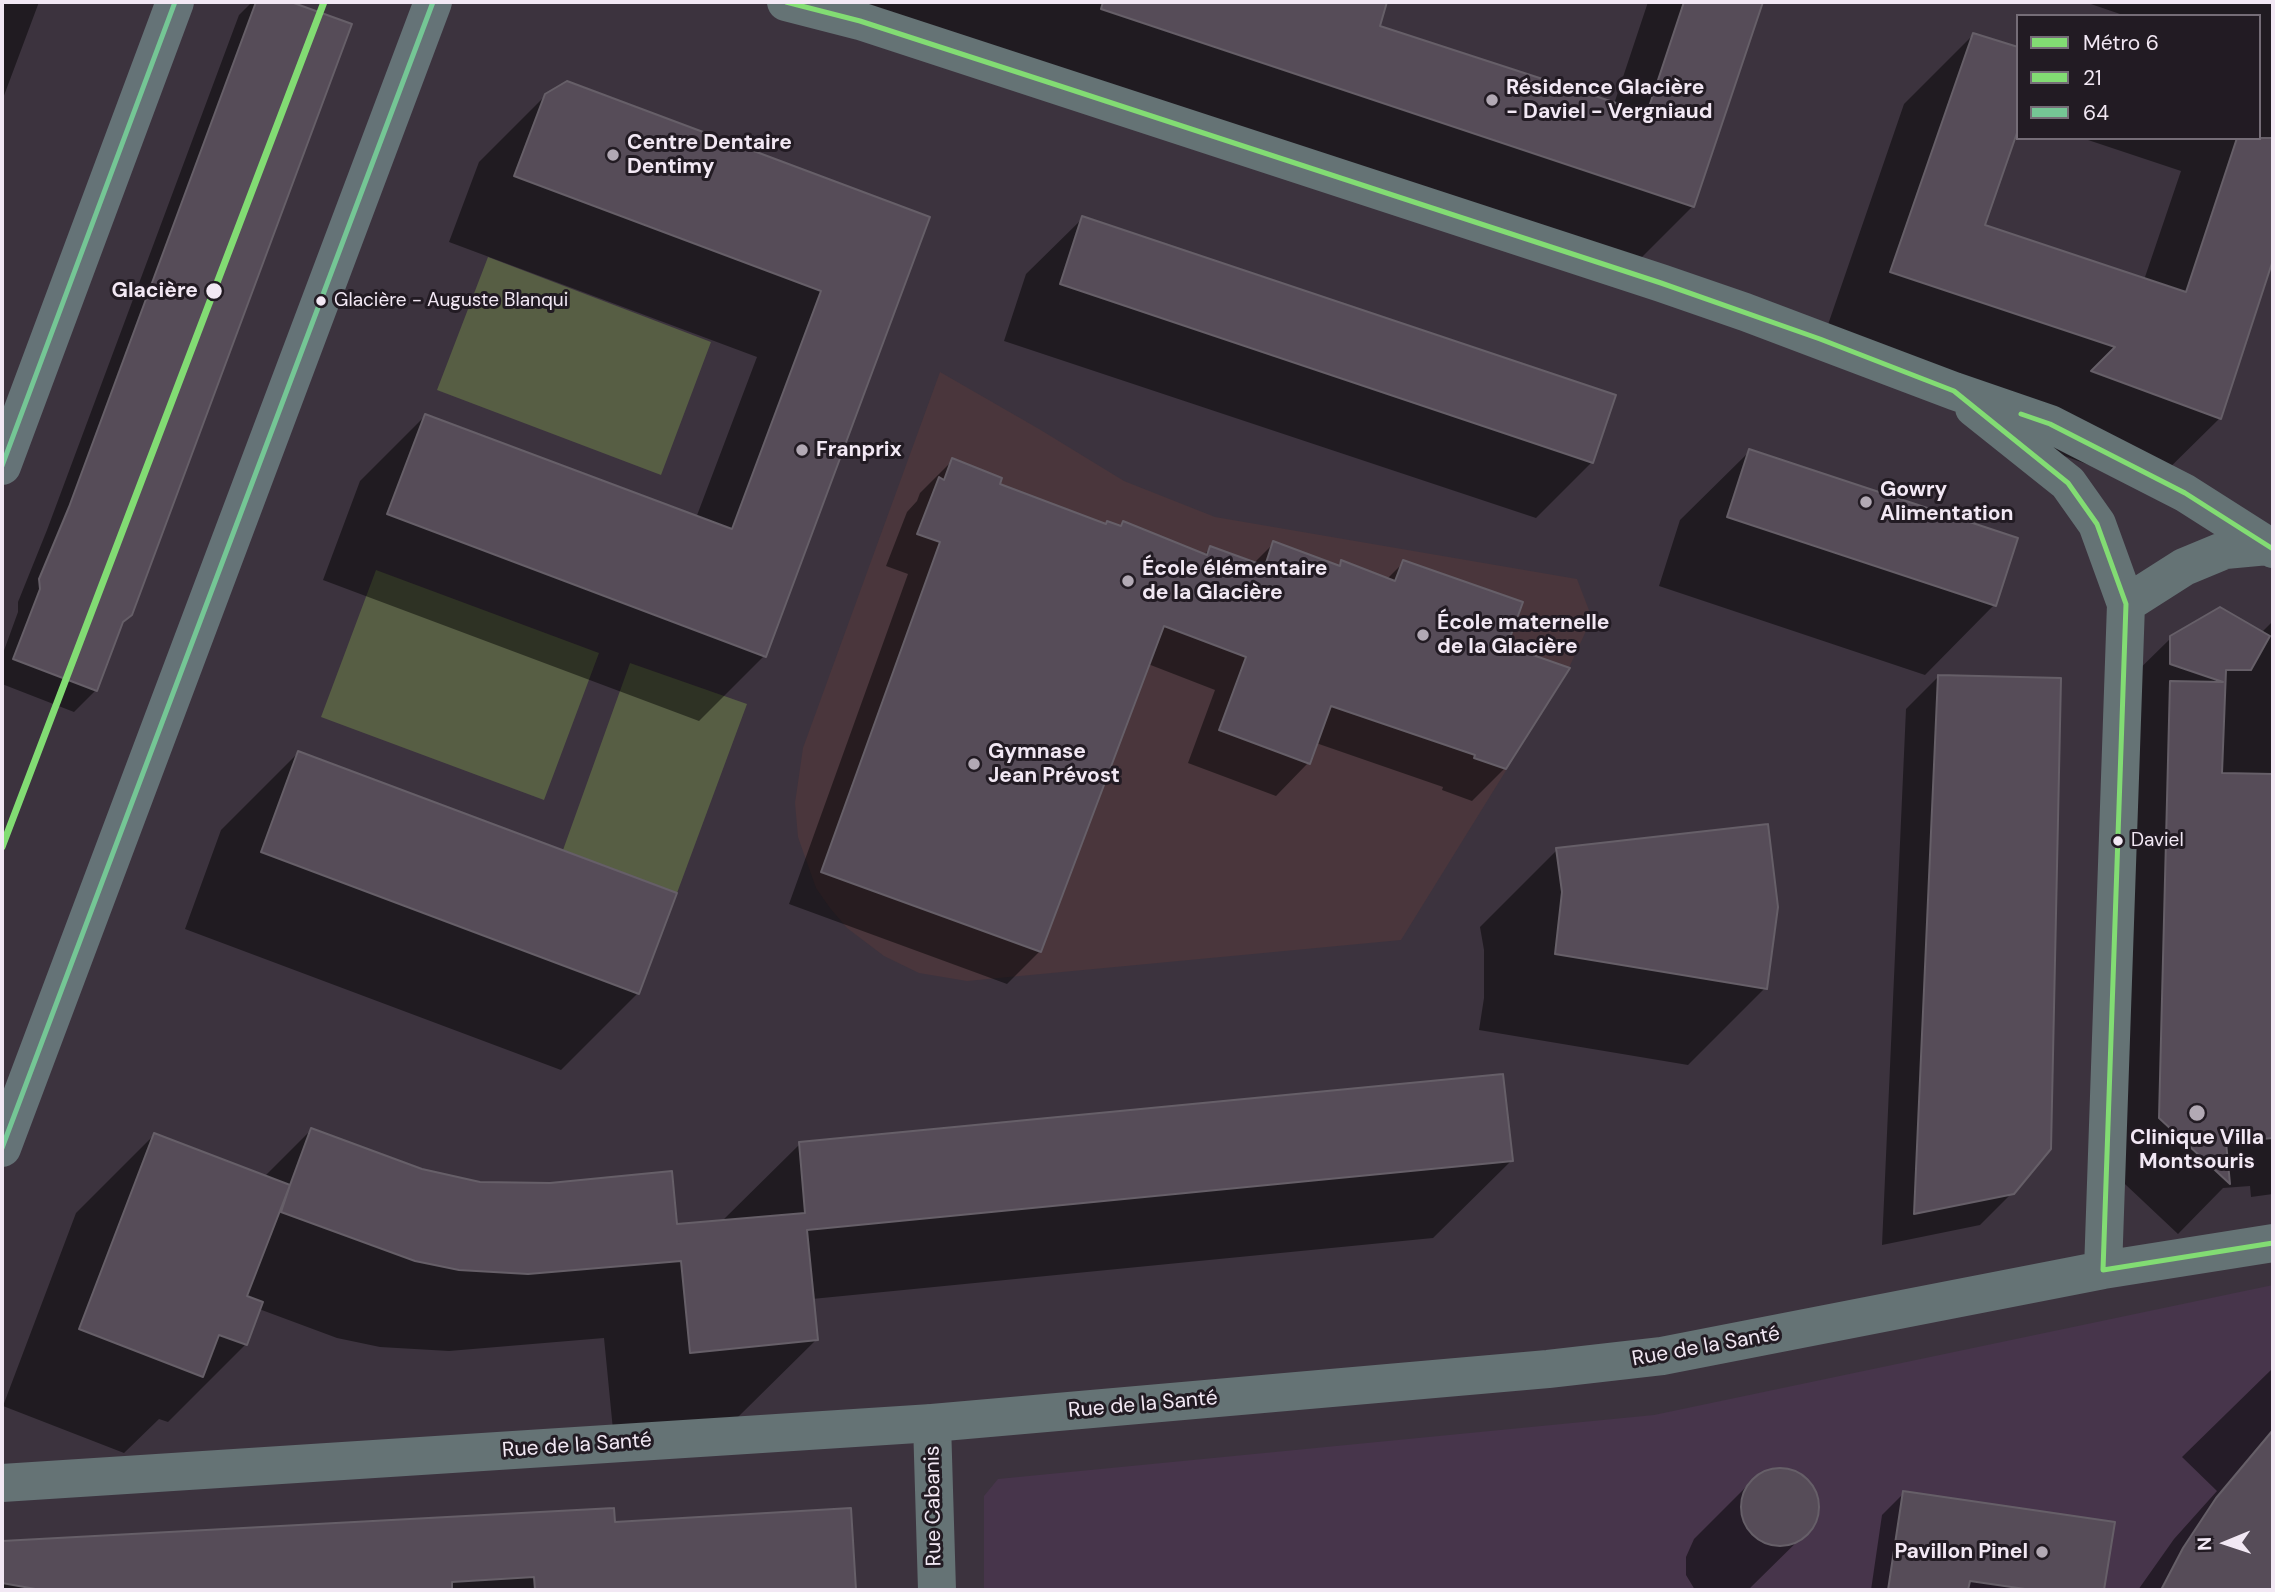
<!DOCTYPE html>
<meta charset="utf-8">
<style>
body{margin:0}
#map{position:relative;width:2275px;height:1592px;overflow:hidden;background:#3c333e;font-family:"DM Sans",sans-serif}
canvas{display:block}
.frame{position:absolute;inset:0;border:4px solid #f2e8f4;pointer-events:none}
.legend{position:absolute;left:2016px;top:14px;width:245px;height:126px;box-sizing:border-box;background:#221b23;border:2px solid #756d77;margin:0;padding:9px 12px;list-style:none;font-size:21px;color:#f2e8f4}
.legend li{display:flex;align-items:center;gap:14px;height:35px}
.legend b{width:35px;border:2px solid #756d77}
.north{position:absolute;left:2191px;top:1508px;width:70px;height:70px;-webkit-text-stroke:5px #221b23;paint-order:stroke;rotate:268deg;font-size:19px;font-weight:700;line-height:28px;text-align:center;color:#f2e8f4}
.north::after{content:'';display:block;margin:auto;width:24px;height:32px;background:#f2e8f4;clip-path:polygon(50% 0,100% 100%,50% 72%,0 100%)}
</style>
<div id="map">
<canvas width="2275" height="1592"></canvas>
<div class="frame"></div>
<ul class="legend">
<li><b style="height:9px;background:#82dc73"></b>Métro 6</li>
<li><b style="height:9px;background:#82dc73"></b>21</li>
<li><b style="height:9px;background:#75c695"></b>64</li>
</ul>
<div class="north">N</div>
</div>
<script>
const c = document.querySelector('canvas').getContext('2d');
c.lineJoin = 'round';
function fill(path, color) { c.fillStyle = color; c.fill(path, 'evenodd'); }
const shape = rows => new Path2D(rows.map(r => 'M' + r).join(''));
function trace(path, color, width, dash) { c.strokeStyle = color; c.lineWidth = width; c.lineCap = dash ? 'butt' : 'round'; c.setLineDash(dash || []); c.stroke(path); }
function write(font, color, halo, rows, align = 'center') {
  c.font = font + ' "DM Sans",sans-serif'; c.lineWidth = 6; c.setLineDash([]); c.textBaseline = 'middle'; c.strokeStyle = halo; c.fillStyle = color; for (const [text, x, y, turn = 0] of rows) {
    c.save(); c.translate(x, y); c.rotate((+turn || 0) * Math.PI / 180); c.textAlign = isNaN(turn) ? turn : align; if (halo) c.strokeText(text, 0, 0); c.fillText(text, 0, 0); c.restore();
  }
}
fill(shape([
 [2273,1285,2273,1590,984,1590,984,1496,998,1479,1654,1415]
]), '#47354b');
fill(shape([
 [940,372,1039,429,1124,481,1215,517,1577,579,1592,618,1567,672,1401,940,967,981,919,973,884,956,847,928,830,908,816,888,798,837,795,803,803,748]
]), '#4a363c');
fill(shape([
 [488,257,711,342,661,475,437,390],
 [376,570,599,653,544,800,321,717],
 [630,663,747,704,677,893,563,850]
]), '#575e44');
fill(shape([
 [2,2,39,2,2,101],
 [252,2,286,2,350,25,131,614,120,625,96,690,74,712,2,684,2,656,18,612,18,602,47,530,239,15],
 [857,2,1386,2,1378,27,1614,104,1648,2,1761,2,1693,206,1637,262],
 [2085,2,2273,2,2273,256,2220,418,2150,487,2023,441,1822,342,1904,104,1973,35,1983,227,2144,280,2181,171,2082,138,2259,138,2259,16,2120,16,2120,14],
 [546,95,927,218,764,656,699,721,323,580,360,481,425,416,696,518,757,357,449,242,479,162],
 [1083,218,1592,462,1536,518,1004,341,1026,274],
 [1750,451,1994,605,1925,675,1659,586,1680,520],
 [953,460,998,485,1105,525,1120,527,1124,523,1204,555,1210,548,1253,564,1274,543,1338,567,1342,562,1387,579,1404,562,1504,647,1505,768,1472,801,1442,790,1443,787,1316,743,1308,763,1276,796,1188,763,1215,690,1148,664,1040,951,1007,984,789,904,908,574,886,566,907,512,917,501,920,493],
 [2273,621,2273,1194,2251,1197,2250,1186,2223,1188,2178,1234,2109,1169,2119,689,2171,638,2261,633],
 [1939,676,2013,1192,1980,1225,1882,1245,1906,709],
 [298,753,638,993,561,1070,185,929,221,830],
 [1557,850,1765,988,1688,1065,1479,1030,1484,998,1484,950,1480,927],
 [311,1130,422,1171,676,1226,721,1222,800,1144,1511,1161,1433,1238,812,1299,816,1340,738,1417,613,1430,604,1338,449,1351,380,1347,337,1338,259,1309,246,1344,168,1422,159,1419,124,1453,3,1406,76,1213,154,1135,264,1177],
 [2273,1368,2273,1590,2138,1590,2174,1539,2217,1491,2182,1457],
 [1775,1470,1794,1473,1803,1477,1814,1492,1817,1501,1815,1520,1811,1528,1748,1590,1695,1590,1686,1575,1686,1557,1694,1539,1751,1482,1767,1472],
 [1904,1493,2113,1524,2103,1590,1871,1590,1882,1515],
 [849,1510,854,1590,2,1590,2,1548,10,1543,613,1524]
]), '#0007');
const building = shape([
 [256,2,291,2,352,24,132,615,123,622,97,691,13,659,40,589,39,579,69,507,256,2],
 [1103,2,1387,2,1380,26,1647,113,1684,2,1763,2,1694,207,1101,9,1103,2],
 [1973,33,2018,47,2018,130,1985,225,2186,292,2237,138,2273,138,2273,260,2221,419,2091,371,2115,347,1890,272,1973,33],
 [567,81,930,217,766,657,387,514,425,414,732,529,821,291,514,176,545,94,567,81],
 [1082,216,1616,395,1593,463,1060,284,1082,216],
 [1749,449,2018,538,1996,606,1727,517,1749,449],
 [952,458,1002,478,1000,484,1106,524,1107,521,1121,526,1123,521,1207,555,1210,546,1265,566,1273,541,1340,566,1341,560,1395,581,1403,560,1523,602,1507,646,1570,668,1506,769,1474,758,1475,755,1331,706,1310,764,1219,730,1246,657,1164,626,1041,952,821,872,940,542,917,534,939,477,944,480,952,458],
 [2220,607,2270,636,2251,670,2226,670,2222,773,2273,774,2273,1138,2226,1142,2230,1184,2159,1118,2170,681,2223,682,2170,664,2170,636,2220,607],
 [1938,675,2061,678,2051,1149,2014,1194,1914,1214,1938,675],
 [298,751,677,893,639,994,261,852,298,751],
 [1768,824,1778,907,1767,989,1555,954,1562,892,1556,848,1768,824],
 [1503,1074,1513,1161,807,1230,818,1340,690,1353,681,1261,528,1274,459,1270,415,1261,281,1212,290,1185,247,1296,263,1302,247,1345,219,1335,203,1377,79,1329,154,1133,290,1185,311,1128,422,1169,480,1182,550,1183,672,1171,677,1224,805,1213,799,1142,1503,1074],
 [2273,1430,2273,1590,2161,1590,2183,1548,2216,1498,2273,1430],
 '1741 1507a39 39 0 1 1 78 0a39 39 0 1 1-78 0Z',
 [1903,1491,2115,1522,2104,1590,2032,1590,1970,1581,1968,1590,1888,1590,1903,1491],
 [614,1508,615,1522,851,1508,856,1590,535,1590,534,1577,452,1582,452,1590,41,1590,2,1583,2,1541,614,1508]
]);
fill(building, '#564c58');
trace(building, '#665f68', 2);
trace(shape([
 [932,1423,937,1590]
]), '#657375', 38);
trace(shape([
 [786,2,860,21,1661,283,1745,312,1954,391,2050,424,2185,493,2273,549],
 [1974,408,2068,483,2097,524,2126,604,2103,1270],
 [2126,604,2184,567,2225,550,2268,546],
 [2,1483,932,1423,1548,1369,1662,1356,2103,1270,2273,1243]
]), '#657375', 38);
trace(shape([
 [2,466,175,2],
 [2,1148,433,2]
]), '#657377', 38);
trace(shape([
 [786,2,860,21,1063,87,1661,283,1820,339,1954,391,2068,483,2097,524,2126,604,2103,1270,2273,1243],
 [2021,414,2050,424,2185,493,2273,549]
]), '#82dc73', 5);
trace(shape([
 [2,466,175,2],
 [2,1148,433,2]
]), '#75c695', 5);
trace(shape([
 [2,847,324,2]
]), '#82dc73', 7);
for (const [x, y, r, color] of [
 [1492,100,7,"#b2a9b4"],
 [613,155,7,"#b2a9b4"],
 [214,291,9,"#f2e8f4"],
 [321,301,6,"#f2e8f4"],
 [802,450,7,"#b2a9b4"],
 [1866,502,7,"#b2a9b4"],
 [1128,581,7,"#b2a9b4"],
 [1423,635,7,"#b2a9b4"],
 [974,764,7,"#b2a9b4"],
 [2118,841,6,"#f2e8f4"],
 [2197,1113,9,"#b2a9b4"],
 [2042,1552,7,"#b2a9b4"]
]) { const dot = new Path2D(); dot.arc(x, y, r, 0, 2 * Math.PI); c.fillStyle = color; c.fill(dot); trace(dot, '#221b23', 2.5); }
write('19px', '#f2e8f4', '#221b23', [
 ["Glacière - Auguste Blanqui",334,301],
 ["Daviel",2131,841]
], 'left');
write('bold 21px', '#f2e8f4', '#221b23', [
 ["Résidence Glacière",1506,88],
 ["- Daviel - Vergniaud",1506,112],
 ["Centre Dentaire",627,143],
 ["Dentimy",627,167],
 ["Franprix",816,450],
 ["Gowry",1880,490],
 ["Alimentation",1880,514],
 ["École élémentaire",1142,569],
 ["de la Glacière",1142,593],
 ["École maternelle",1437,623],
 ["de la Glacière",1437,647],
 ["Gymnase",988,752],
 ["Jean Prévost",988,776],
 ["Clinique Villa",2197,1138,"center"],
 ["Montsouris",2197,1162,"center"],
 ["Pavillon Pinel",2028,1552,"right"]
], 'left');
write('bold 21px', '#f2e8f4', '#221b23', [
 ["Glacière",198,291]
], 'right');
write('21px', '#f2e8f4', '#221b23', [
 ["Rue de la Santé",1706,1347,-10],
 ["Rue de la Santé",1143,1405,-5],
 ["Rue de la Santé",577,1446,-4],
 ["Rue Cabanis",934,1506,-91]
]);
</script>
